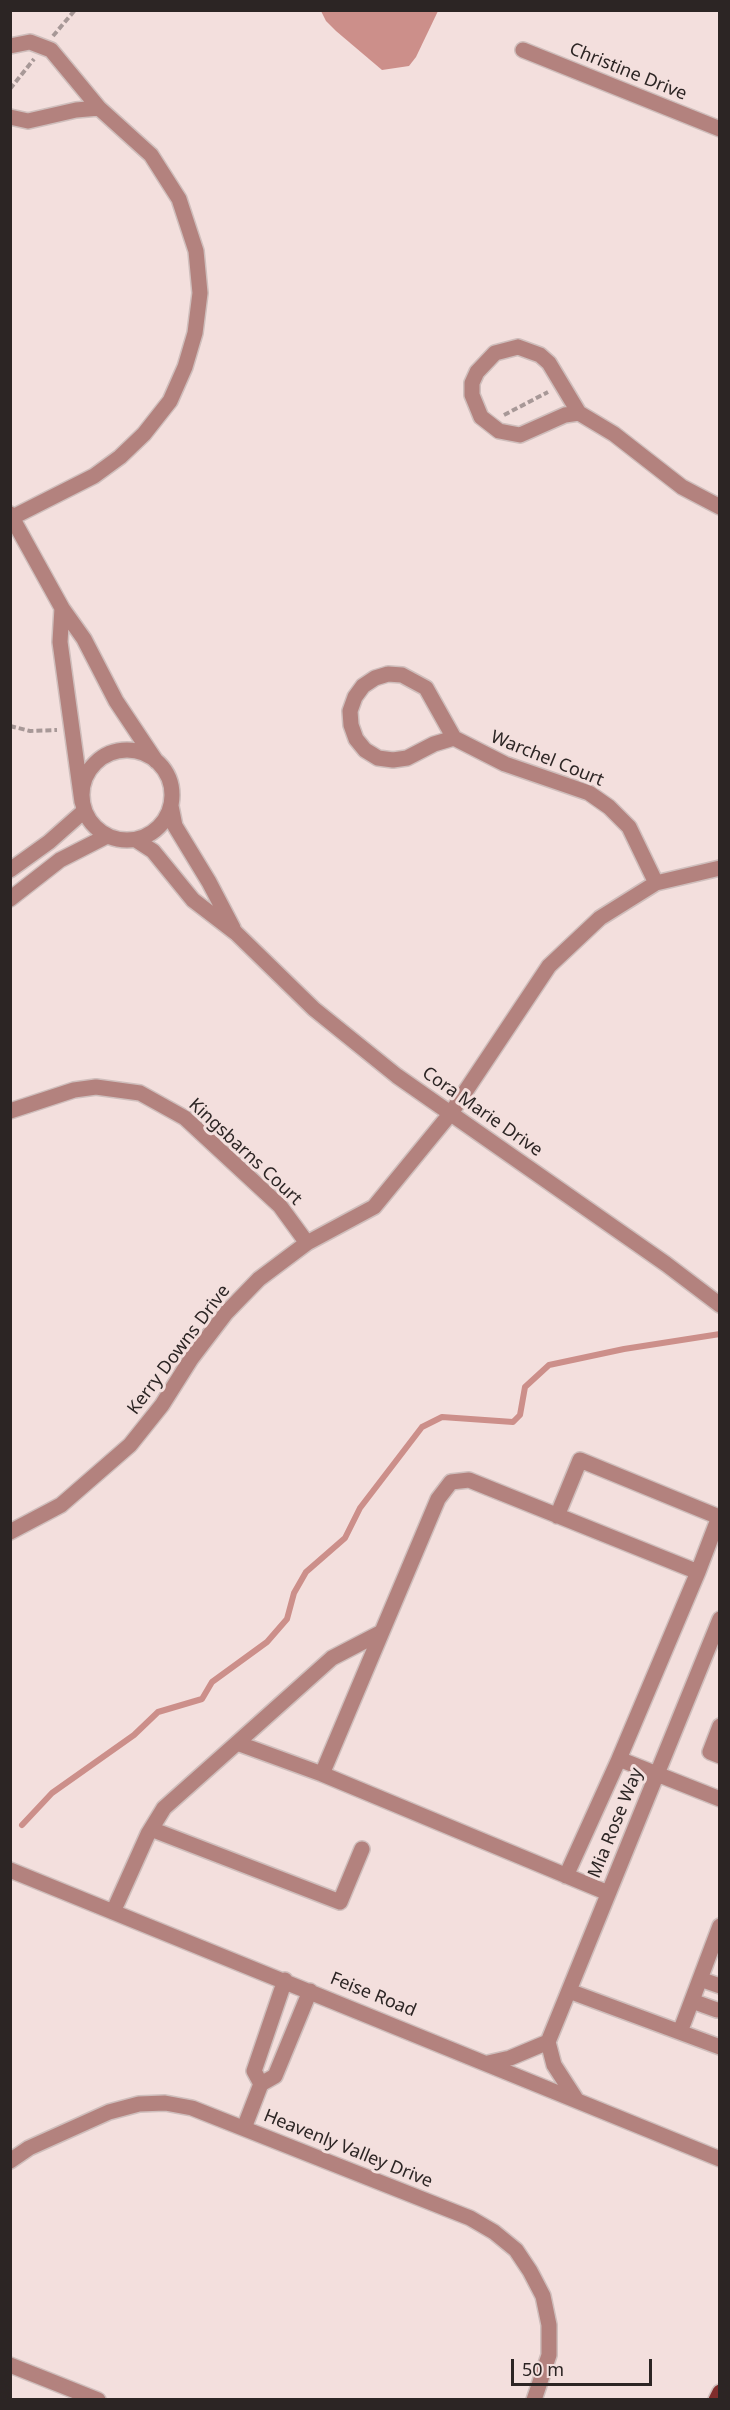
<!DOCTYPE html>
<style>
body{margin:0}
#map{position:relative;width:730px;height:2410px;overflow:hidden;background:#f3dfdd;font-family:"Noto Sans",sans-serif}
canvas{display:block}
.frame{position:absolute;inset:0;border:12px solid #2c2524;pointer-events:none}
.scale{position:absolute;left:511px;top:2359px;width:141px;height:27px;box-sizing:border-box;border:3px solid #2c2524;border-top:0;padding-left:8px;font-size:18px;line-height:21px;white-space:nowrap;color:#2c2524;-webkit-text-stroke:4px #f3dfdd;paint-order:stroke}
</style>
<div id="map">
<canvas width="730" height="2410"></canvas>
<div class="frame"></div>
<div class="scale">50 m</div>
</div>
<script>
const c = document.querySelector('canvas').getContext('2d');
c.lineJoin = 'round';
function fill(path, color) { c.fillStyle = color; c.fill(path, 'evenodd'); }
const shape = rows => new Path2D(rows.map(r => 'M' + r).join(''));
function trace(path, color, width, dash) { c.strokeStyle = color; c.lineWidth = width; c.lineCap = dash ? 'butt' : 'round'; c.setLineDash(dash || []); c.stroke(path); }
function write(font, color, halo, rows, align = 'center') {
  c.font = font + ' "Noto Sans",sans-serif'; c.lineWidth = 6; c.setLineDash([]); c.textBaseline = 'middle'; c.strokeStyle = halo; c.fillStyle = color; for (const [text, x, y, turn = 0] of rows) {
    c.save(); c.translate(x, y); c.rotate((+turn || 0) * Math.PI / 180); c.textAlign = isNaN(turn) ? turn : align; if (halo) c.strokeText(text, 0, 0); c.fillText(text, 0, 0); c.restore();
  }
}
fill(shape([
 [321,11,438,11,416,57,409,66,382,70,336,31,326,21]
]), '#cc8f8a');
trace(shape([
 [22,1825,52,1793,134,1735,158,1712,202,1699,212,1682,267,1642,287,1619,294,1593,306,1572,345,1538,360,1508,422,1427,442,1417,513,1422,520,1415,525,1387,549,1365,624,1349,720,1334]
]), '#cc8f8a', 6);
const minor = shape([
 [10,46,30,42,51,50,99,108,151,155,179,199,196,251,200,293,195,333,185,367,170,401,144,434,120,457,94,476,13,517],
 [523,50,720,129],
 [10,117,28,121,76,110,99,108],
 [518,347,540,355,549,363,579,413,565,415,520,435,499,431,481,417,472,395,472,383,477,372,495,353,518,347],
 [579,413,614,434,682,487,720,507],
 [10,514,62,608],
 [388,674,402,675,426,688,454,738,434,744,407,758,393,760,378,758,365,750,356,739,351,725,350,711,355,697,363,686,375,678,388,674],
 [454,738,505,764,589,793,609,807,629,827,656,883],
 '82 795a45 45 0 1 1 90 0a45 45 0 1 1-90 0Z',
 [82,802,60,642,62,608,84,639,116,701,156,761],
 [171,806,175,826,209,882,233,928],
 [136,840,153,851,193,900,236,933,314,1009,397,1076,666,1264,720,1305],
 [10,870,49,842,84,811],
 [10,899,60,860,107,836],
 [10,1111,74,1090,96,1087,140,1093,185,1118,280,1206,307,1243],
 [557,1516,580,1460,719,1517,698,1572],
 [10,1532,61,1505,130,1445,162,1405,191,1359,226,1313,259,1279,307,1243,374,1207,451,1113,549,966,600,918,656,883,720,868],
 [720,1726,710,1752,720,1756],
 [322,1774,237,1743,332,1658,382,1632],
 [151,1829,340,1902,362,1849],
 [10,1870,720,2159],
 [566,1876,619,1759],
 [608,1893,322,1774,438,1499,451,1482,469,1480,698,1572,619,1759,720,1799],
 [113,1912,148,1834,164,1808,237,1743],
 [700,1979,720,1986],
 [569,1991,720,2047],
 [692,2001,717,2010],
 [680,2032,720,1926],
 [488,2063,510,2058,548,2042],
 [261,2084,254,2071,285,1980],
 [576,2099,554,2065,548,2042,720,1619],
 [244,2128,261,2084,275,2076,310,1991],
 [10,2161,29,2148,109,2112,139,2104,165,2103,192,2108,470,2218,494,2232,516,2250,530,2271,543,2296,549,2325,549,2355,534,2400],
 [10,2365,98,2400]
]);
const major = shape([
 [716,2400,720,2392]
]);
trace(minor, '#cfbebc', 18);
trace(major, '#cfbebc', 18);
trace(shape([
 [53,36,75,10],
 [10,89,34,59],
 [504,415,548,392],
 [10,726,30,731,57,730]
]), '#a79897', 4, [6, 3]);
trace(minor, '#b3827e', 15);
trace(major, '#802d2c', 15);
write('18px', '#2c2524', '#f3dfdd', [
 ["Christine Drive",628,72,22],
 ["Warchel Court",547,759,22],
 ["Cora Marie Drive",482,1112,35],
 ["Kingsbarns Court",245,1152,43],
 ["Kerry Downs Drive",179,1350,-53],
 ["Mia Rose Way",616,1823,-68],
 ["Feise Road",373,1995,22],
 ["Heavenly Valley Drive",348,2149,22]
]);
</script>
